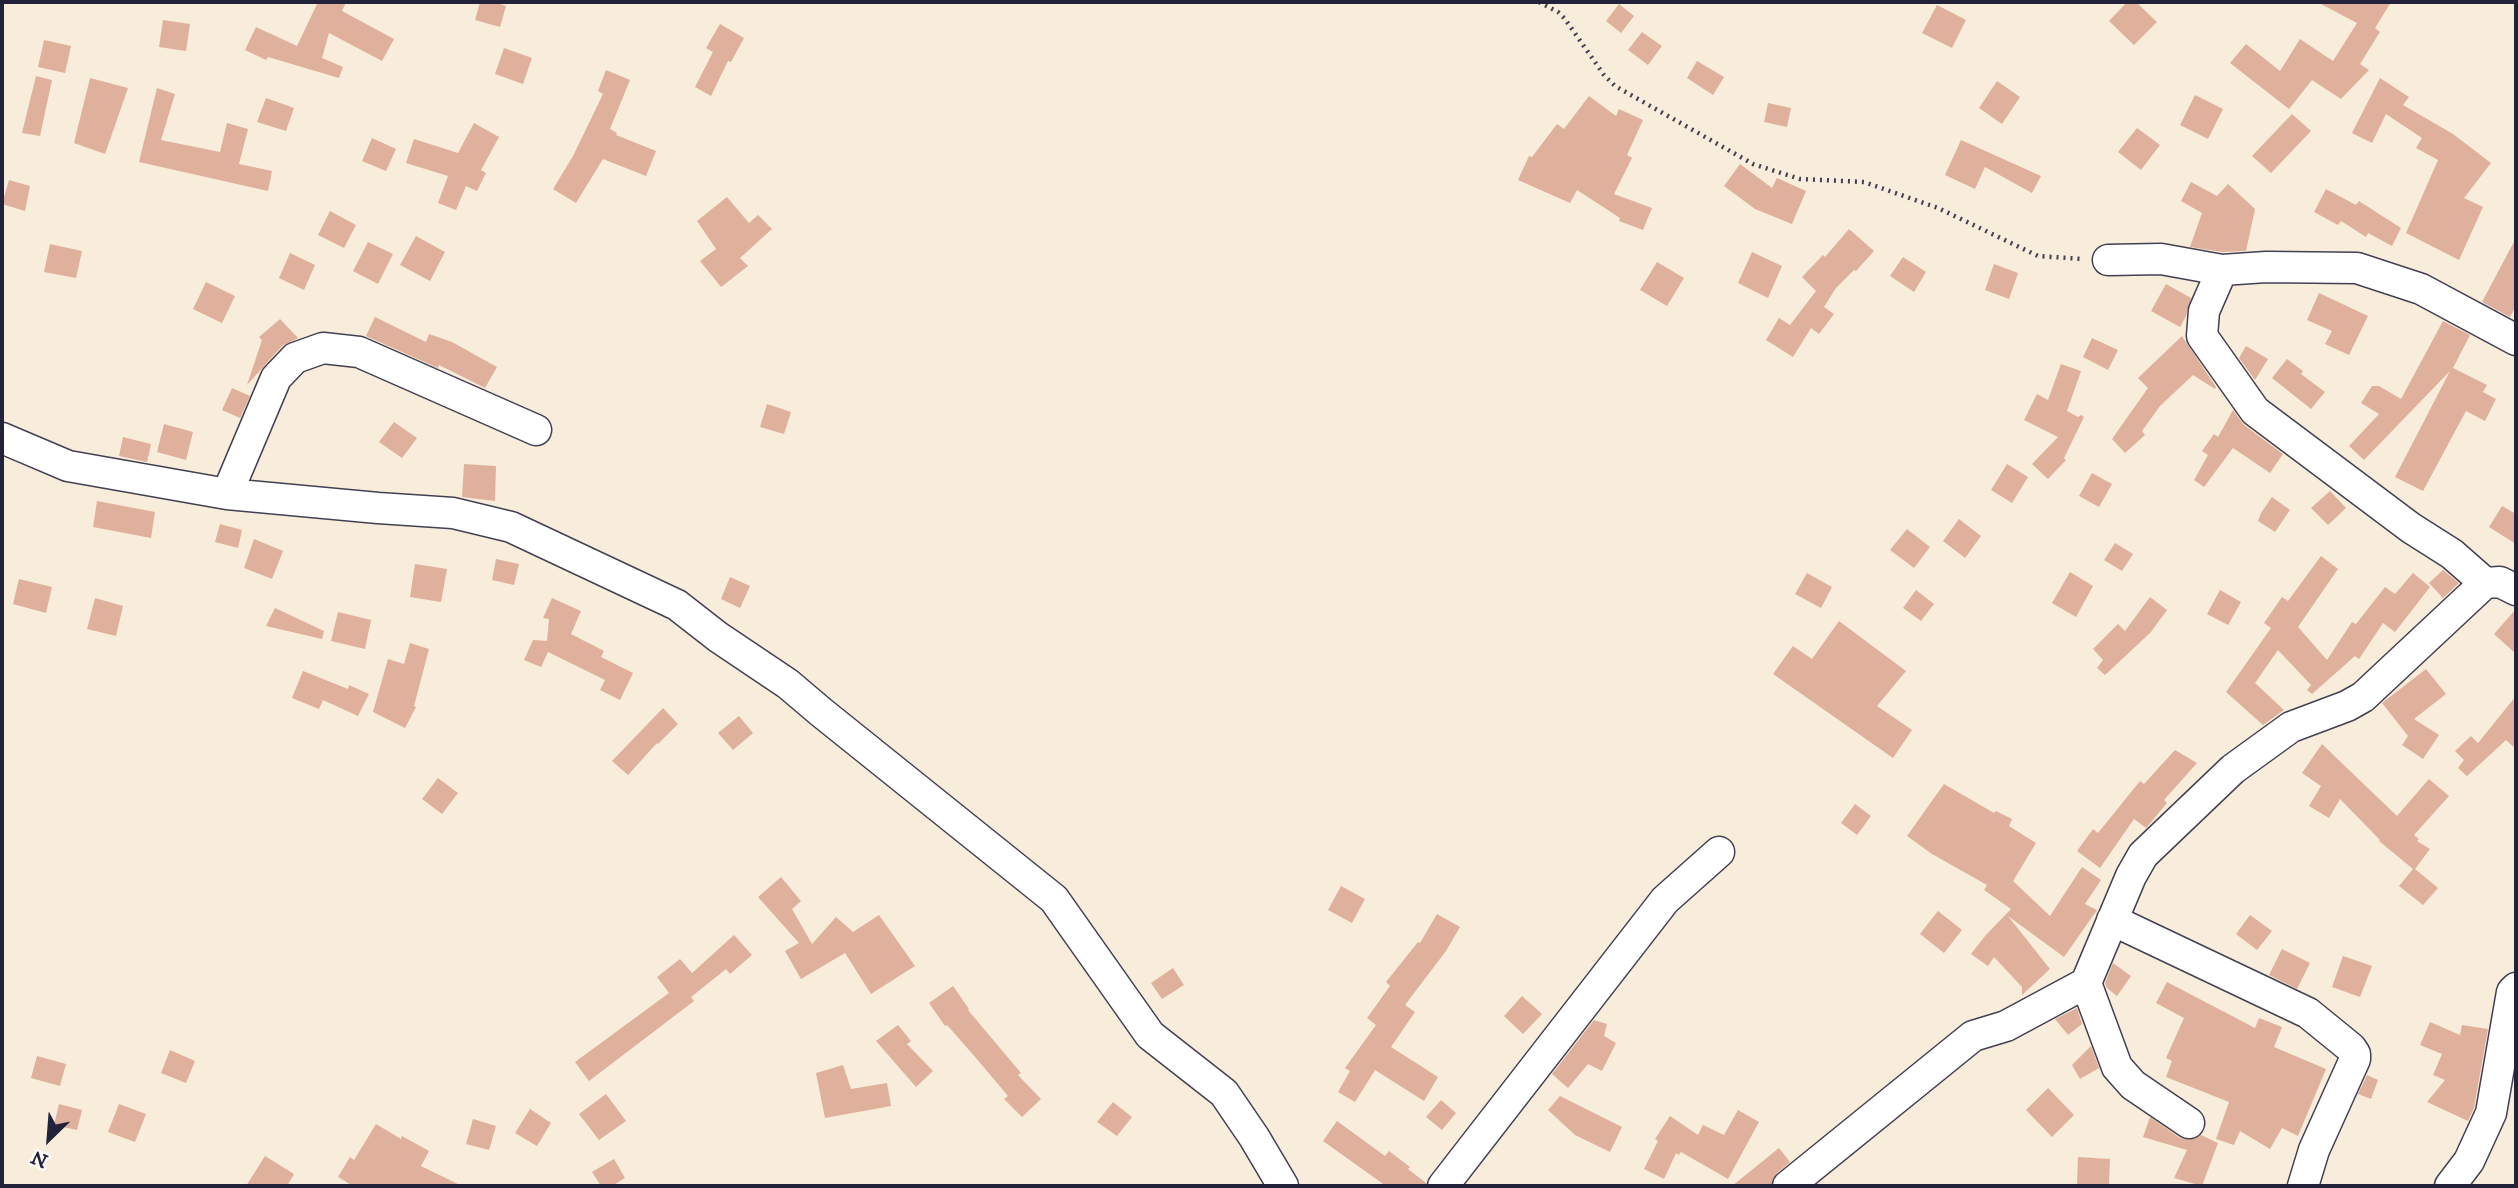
<!DOCTYPE html>
<style>
body{margin:0}
#map{position:relative;width:2518px;height:1188px;overflow:hidden;background:#f8ecda;font-family:"IM FELL DW Pica",serif}
canvas{display:block}
.frame{position:absolute;inset:0;border:4px solid #22223b;pointer-events:none}
.north{position:absolute;left:14px;top:1104px;width:70px;height:70px;-webkit-text-stroke:5px #fdfcf7;paint-order:stroke;rotate:205deg;font-size:19px;font-weight:700;line-height:28px;text-align:center;color:#22223b}
.north::after{content:'';display:block;margin:auto;width:24px;height:32px;background:#22223b;clip-path:polygon(50% 0,100% 100%,50% 72%,0 100%)}
</style>
<div id="map">
<canvas width="2518" height="1188"></canvas>
<div class="frame"></div>
<div class="north">N</div>
</div>
<script>
const c = document.querySelector('canvas').getContext('2d');
c.lineJoin = 'round';
function fill(path, color) { c.fillStyle = color; c.fill(path, 'evenodd'); }
const shape = rows => new Path2D(rows.map(r => 'M' + r).join(''));
function trace(path, color, width, dash) { c.strokeStyle = color; c.lineWidth = width; c.lineCap = dash ? 'butt' : 'round'; c.setLineDash(dash || []); c.stroke(path); }
fill(shape([
 [318,2,346,2,342,11,394,39,382,61,329,33,322,58,343,67,339,78,268,57,266,60,245,50,256,27,297,46],
 [480,2,493,2,506,6,500,27,475,20],
 [2127,2,2136,2,2157,22,2134,45,2109,21],
 [2317,2,2391,2,2375,28,2380,32,2360,64,2369,70,2341,99,2312,80,2289,109,2230,63,2246,44,2280,71,2300,39,2333,61,2357,23],
 [1619,4,1634,16,1621,33,1606,21],
 [1937,5,1966,20,1952,48,1922,33],
 [163,20,190,24,186,51,159,47],
 [720,24,744,38,731,62,728,61,711,96,695,87,713,52,706,48],
 [1642,32,1662,46,1648,65,1628,50],
 [44,40,71,46,65,73,38,67],
 [504,48,532,58,523,84,495,74],
 [1697,61,1724,77,1713,95,1687,78],
 [606,70,630,80,610,129,617,133,616,135,656,151,646,176,603,159,576,203,553,189,573,156,603,94,598,91],
 [36,76,52,80,40,136,22,133],
 [90,78,128,88,105,154,74,143],
 [2380,78,2409,97,2403,105,2453,134,2491,163,2464,198,2483,207,2459,260,2406,233,2438,160,2416,148,2422,138,2386,114,2372,143,2352,133],
 [1997,81,2020,97,2002,124,1979,108],
 [157,88,175,94,161,140,220,152,227,123,248,129,239,164,272,171,268,191,139,162],
 [2195,95,2223,109,2208,139,2180,125],
 [1589,96,1616,116,1619,109,1643,120,1627,155,1632,158,1614,194,1652,208,1643,230,1619,221,1620,218,1577,190,1570,203,1518,180,1529,156,1532,157,1557,124,1564,129],
 [266,98,294,108,286,131,257,122],
 [1768,103,1791,108,1787,127,1764,122],
 [2292,114,2311,131,2271,173,2252,156],
 [474,123,499,137,481,170,486,173,477,191,466,186,456,210,438,203,448,176,406,163,414,139,458,153],
 [2137,128,2160,145,2141,170,2118,152],
 [372,138,396,149,386,171,362,161],
 [1961,140,2041,176,2032,193,1985,167,1975,189,1945,175],
 [1740,164,1772,188,1777,178,1806,191,1792,224,1755,209,1724,186],
 [9,180,30,186,25,211,2,204],
 [2191,182,2217,196,2228,184,2255,209,2246,251,2223,252,2190,247,2202,213,2181,201],
 [2326,189,2356,205,2359,201,2401,228,2392,246,2368,233,2366,237,2341,221,2338,225,2314,212],
 [727,197,749,223,758,215,772,229,740,258,748,266,721,287,700,261,716,249,697,221],
 [330,211,356,225,344,248,318,235],
 [1849,229,1874,251,1856,271,1854,270,1836,288,1824,307,1834,314,1819,334,1811,328,1793,357,1766,340,1779,318,1790,325,1816,291,1802,277,1823,255,1825,257],
 [416,236,445,252,430,281,400,265],
 [2516,238,2516,306,2510,317,2482,302],
 [368,242,393,254,378,284,353,271],
 [50,244,82,251,76,278,44,272],
 [1752,252,1782,266,1768,298,1738,283],
 [290,253,315,265,304,290,279,278],
 [1903,257,1926,272,1914,292,1890,276],
 [1657,262,1684,278,1667,306,1640,290],
 [1994,264,2018,273,2009,299,1985,290],
 [206,282,235,296,222,323,193,309],
 [2166,284,2191,298,2186,316,2180,327,2151,311],
 [2319,293,2368,316,2349,355,2325,344,2332,331,2307,320],
 [375,317,426,342,429,334,452,342,497,367,485,388,439,365,438,368,366,336],
 [280,319,298,338,282,346,247,385,262,340,259,337],
 [2443,321,2470,335,2453,368,2487,385,2483,392,2496,399,2485,421,2466,411,2423,491,2395,477,2450,371,2364,460,2349,446,2379,414,2361,403,2372,386,2379,386,2401,399],
 [2182,336,2216,387,2215,389,2193,375,2160,406,2142,431,2145,435,2125,453,2112,439,2148,388,2138,378],
 [2092,338,2118,350,2108,370,2083,357],
 [2246,346,2268,359,2255,380,2239,358],
 [2287,359,2303,371,2301,374,2325,392,2311,409,2272,378],
 [2061,364,2081,371,2067,411,2078,417,2081,415,2084,417,2064,458,2066,460,2048,479,2032,464,2058,437,2024,420,2037,394,2048,400],
 [232,388,250,396,240,418,222,410],
 [767,404,791,412,784,434,760,427],
 [2233,410,2244,425,2283,454,2270,473,2233,448,2204,487,2194,480,2208,455,2202,451,2214,434,2218,437],
 [394,422,417,438,402,458,379,442],
 [164,424,193,432,186,460,157,452],
 [123,437,151,444,147,462,119,456],
 [464,464,496,466,495,501,462,497],
 [2007,464,2028,477,2012,503,1991,490],
 [2092,473,2112,484,2099,507,2079,496],
 [2330,491,2346,508,2328,525,2311,508],
 [2272,497,2290,510,2275,532,2258,521,2261,513],
 [97,501,155,512,151,538,93,527],
 [2502,506,2516,514,2516,544,2489,527],
 [1959,519,1981,536,1965,558,1943,541],
 [220,524,242,530,238,548,215,542],
 [1907,529,1930,547,1914,568,1890,550],
 [254,539,283,551,272,579,244,568],
 [2115,543,2133,554,2122,571,2104,560],
 [2321,556,2338,569,2298,627,2327,660,2352,622,2356,624,2385,587,2395,594,2413,573,2430,587,2395,632,2383,623,2359,659,2355,656,2312,694,2307,690,2311,685,2278,650,2255,683,2284,710,2263,725,2226,692,2271,628,2264,623,2282,597,2288,601],
 [496,559,519,564,514,585,492,580],
 [415,564,447,569,441,602,410,597],
 [2443,570,2459,583,2443,598,2429,583],
 [2070,572,2093,586,2076,617,2052,603],
 [1807,573,1832,587,1821,608,1795,594],
 [730,577,750,586,740,608,721,599],
 [19,579,52,587,46,613,13,604],
 [1916,590,1934,604,1921,621,1903,608],
 [2220,590,2241,602,2228,625,2207,614],
 [2150,597,2167,610,2151,632,2105,675,2097,668,2103,660,2093,649,2118,624,2125,631],
 [95,598,123,606,116,636,87,629],
 [552,598,581,611,571,634,604,651,601,657,633,673,620,700,600,690,605,680,548,652,541,667,524,660,533,640,547,641,549,619,543,618],
 [275,608,324,631,322,639,266,626],
 [2516,609,2516,654,2494,634],
 [338,612,371,620,365,649,331,641],
 [1839,621,1906,671,1877,706,1912,730,1893,758,1773,674,1793,646,1812,659],
 [410,643,429,649,414,706,416,707,405,728,373,712,388,659,404,664],
 [2426,669,2446,694,2414,719,2439,735,2423,759,2402,745,2408,736,2382,703],
 [303,671,348,689,349,685,369,694,358,716,323,700,319,709,292,698],
 [2516,696,2516,749,2506,740,2467,776,2458,768,2464,760,2455,751,2471,736,2478,743],
 [663,708,678,724,658,744,657,743,628,775,612,761],
 [739,716,753,733,733,750,718,733],
 [2322,744,2397,816,2429,779,2449,796,2414,835,2419,839,2417,841,2430,849,2415,869,2438,888,2423,905,2399,886,2413,869,2379,841,2380,840,2340,799,2329,818,2309,806,2321,786,2302,773],
 [2175,750,2197,763,2164,800,2167,803,2147,827,2146,828,2134,819,2100,868,2077,851,2093,829,2098,833,2140,781,2144,784],
 [438,778,458,793,442,814,422,799],
 [1944,784,1994,813,1996,811,2012,819,2009,826,2036,843,2013,881,2050,916,2082,867,2101,880,2085,904,2097,910,2064,957,2008,916,2050,969,2022,995,2022,987,1994,957,1988,966,1971,954,1985,936,2011,909,1984,890,1987,885,1932,854,1907,836],
 [1855,804,1871,816,1857,835,1841,823],
 [781,877,801,901,792,909,812,944,836,917,853,932,879,915,915,966,871,994,845,953,801,979,785,951,799,943,758,897],
 [1341,886,1365,899,1352,923,1328,910],
 [1938,911,1962,930,1944,953,1920,934],
 [1437,914,1460,927,1446,951,1405,1005,1415,1012,1391,1047,1438,1077,1424,1101,1375,1070,1355,1102,1338,1092,1350,1071,1345,1068,1376,1025,1367,1018,1390,986,1386,982,1418,942,1420,943],
 [2250,915,2272,931,2257,950,2236,934],
 [734,935,752,955,730,974,726,969,691,997,694,1001,589,1081,575,1062,669,993,657,977,680,959,692,973],
 [2282,949,2310,963,2297,989,2269,975],
 [2343,956,2372,966,2360,997,2332,987],
 [2113,963,2131,976,2117,996,2107,988,2105,983],
 [1173,968,1184,985,1162,999,1151,983],
 [2167,982,2255,1028,2259,1018,2282,1027,2274,1047,2326,1069,2298,1136,2282,1128,2270,1149,2240,1131,2234,1145,2216,1139,2229,1102,2166,1077,2172,1061,2166,1058,2184,1018,2156,1003],
 [953,986,969,1009,968,1010,1021,1073,1018,1075,1041,1099,1022,1117,1004,1099,1008,1096,976,1058,947,1025,945,1026,929,1003],
 [1522,996,1542,1014,1523,1034,1504,1016],
 [2077,1008,2082,1024,2068,1035,2055,1019],
 [1594,1020,1607,1024,1604,1036,1616,1043,1602,1071,1588,1064,1568,1088,1552,1074],
 [2430,1022,2460,1035,2462,1025,2488,1029,2474,1108,2468,1121,2427,1102,2445,1080,2433,1075,2442,1054,2420,1045],
 [898,1025,911,1041,907,1044,933,1071,916,1087,876,1041],
 [2091,1046,2099,1068,2080,1079,2072,1065],
 [170,1050,195,1061,186,1083,161,1073],
 [37,1056,66,1064,60,1086,31,1078],
 [843,1065,851,1089,887,1083,891,1106,825,1118,816,1073],
 [2367,1075,2378,1080,2371,1099,2358,1094],
 [2048,1088,2074,1115,2052,1137,2026,1110],
 [606,1094,626,1121,599,1140,579,1114],
 [1560,1096,1622,1127,1610,1152,1575,1135,1548,1110],
 [1441,1100,1456,1113,1442,1130,1426,1117],
 [1113,1102,1132,1117,1117,1136,1097,1122],
 [59,1104,82,1110,77,1130,54,1125],
 [119,1104,146,1114,135,1142,108,1132],
 [530,1109,551,1123,537,1146,515,1133],
 [1738,1110,1759,1122,1728,1179,1681,1152,1679,1155,1676,1153,1664,1179,1644,1169,1658,1141,1655,1139,1670,1116,1698,1135,1703,1125,1724,1135],
 [2150,1117,2180,1138,2188,1140,2201,1135,2218,1143,2202,1186,2174,1178,2187,1150,2143,1137],
 [473,1119,496,1126,489,1150,466,1144],
 [1337,1121,1385,1156,1389,1151,1410,1167,1408,1169,1426,1183,1426,1186,1386,1186,1323,1141],
 [376,1124,401,1139,402,1136,429,1151,421,1166,462,1186,353,1186,338,1177,350,1157,354,1160],
 [1779,1148,1790,1162,1777,1173,1771,1186,1732,1186],
 [265,1156,294,1174,287,1186,246,1186],
 [2078,1157,2110,1159,2109,1185,2077,1184],
 [614,1159,625,1178,612,1186,601,1186,592,1172]
]), '#dfb19c');
const minor = shape([
 [2108,260,2161,259,2222,270,2266,267,2357,268,2421,289,2516,340],
 [2222,270,2204,311,2202,336,2255,411,2411,528,2452,554,2485,583],
 [2,438,68,466,227,494,378,508,453,513,511,527,677,605,718,637,788,684,821,712,1054,899,1150,1035,1224,1093,1254,1137,1283,1186],
 [227,494,276,378,295,358,323,348,359,352,536,430],
 [2112,920,2308,1013,2351,1048,2355,1054,2355,1059,2314,1150,2303,1186],
 [2189,1123,2133,1085,2117,1067,2086,983,2131,876,2143,855,2233,769,2291,727,2347,706,2363,697,2485,583,2500,582,2516,590],
 [1443,1186,1665,900,1719,852],
 [1788,1186,1973,1036,2006,1026,2086,983],
 [2450,1186,2469,1161,2491,1113,2512,992,2516,988]
]);
trace(minor, '#424053', 33);
trace(shape([
 [1539,2,1558,12,1565,19,1604,75,1615,86,1753,164,1800,179,1864,182,1938,208,2038,256,2083,259]
]), '#424053', 4.5, [2, 5]);
trace(minor, '#fff', 30);
</script>
